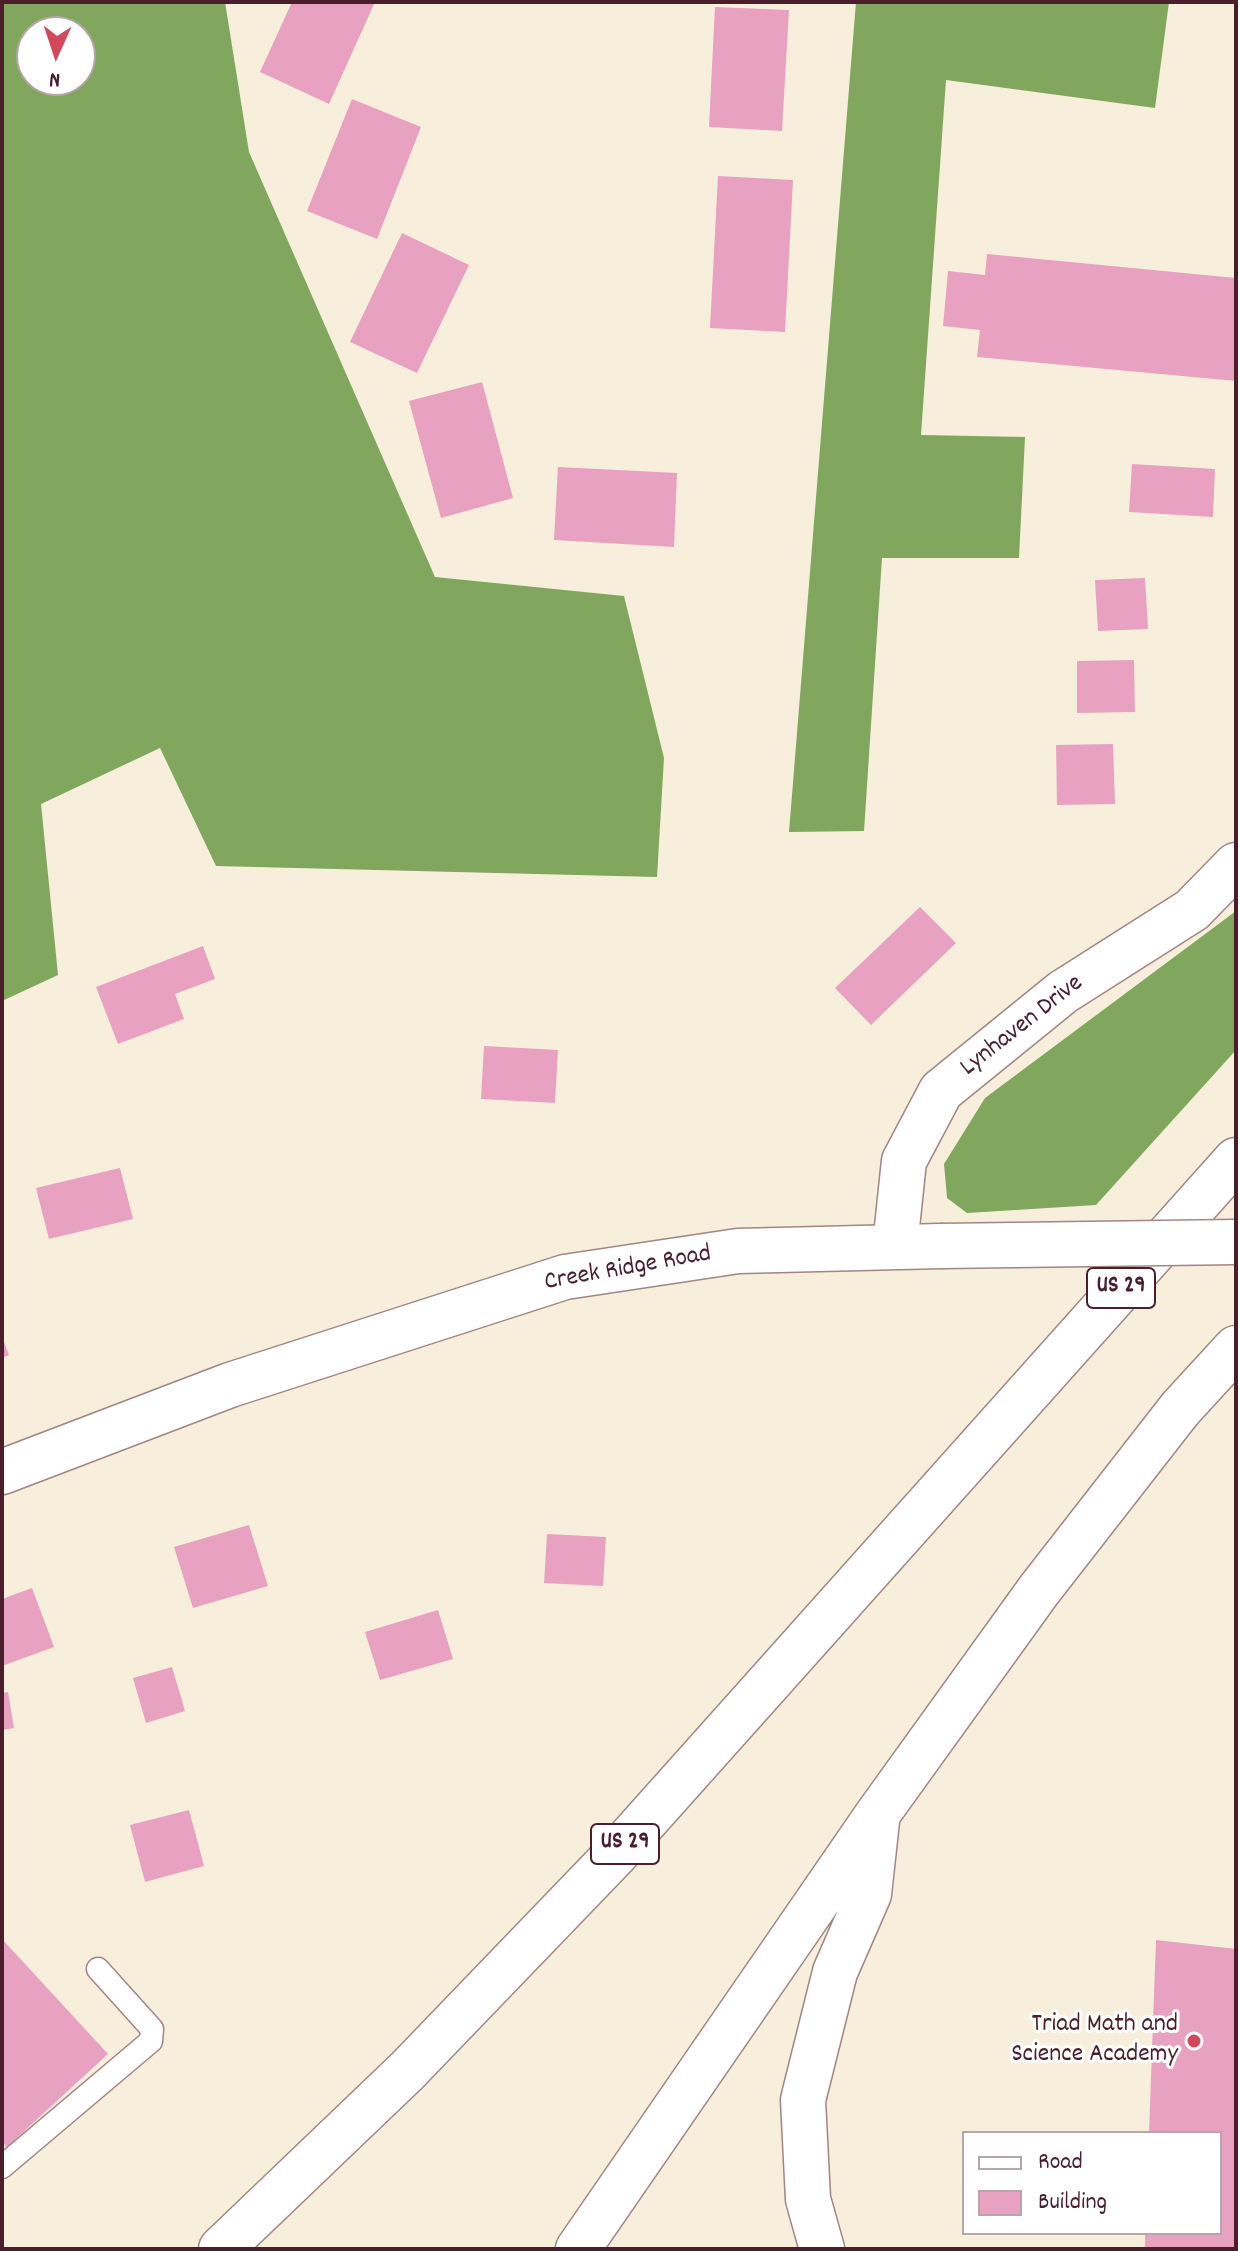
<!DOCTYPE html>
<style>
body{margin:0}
#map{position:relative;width:1238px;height:2251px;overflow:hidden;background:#f7eedc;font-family:Dekko,sans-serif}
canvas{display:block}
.frame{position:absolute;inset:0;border:4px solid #4a1f2b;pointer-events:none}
.legend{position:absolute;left:962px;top:2131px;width:260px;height:104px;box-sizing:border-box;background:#fff;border:2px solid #b7a5aa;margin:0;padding:10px 14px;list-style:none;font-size:24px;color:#4a1f2b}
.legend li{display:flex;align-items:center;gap:16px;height:40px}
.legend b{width:40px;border:2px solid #b7a5aa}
.north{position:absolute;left:16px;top:16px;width:80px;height:80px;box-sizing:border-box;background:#fff;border:2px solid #b7a5aa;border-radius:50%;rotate:183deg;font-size:22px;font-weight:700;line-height:32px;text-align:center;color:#4a1f2b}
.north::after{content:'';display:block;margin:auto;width:28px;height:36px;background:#d1495b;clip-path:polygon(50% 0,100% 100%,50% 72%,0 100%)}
</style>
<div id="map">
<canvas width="1238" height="2251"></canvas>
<div class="frame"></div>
<ul class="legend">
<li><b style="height:10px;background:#fff"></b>Road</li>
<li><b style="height:22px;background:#e8a1c1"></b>Building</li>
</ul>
<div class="north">N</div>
</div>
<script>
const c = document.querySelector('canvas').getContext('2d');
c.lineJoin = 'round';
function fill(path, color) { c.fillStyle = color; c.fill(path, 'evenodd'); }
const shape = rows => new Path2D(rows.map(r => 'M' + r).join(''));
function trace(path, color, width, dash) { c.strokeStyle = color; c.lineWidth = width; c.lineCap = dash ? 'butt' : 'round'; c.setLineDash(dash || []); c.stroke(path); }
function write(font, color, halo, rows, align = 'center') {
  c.font = font + ' Dekko,sans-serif'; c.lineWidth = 6; c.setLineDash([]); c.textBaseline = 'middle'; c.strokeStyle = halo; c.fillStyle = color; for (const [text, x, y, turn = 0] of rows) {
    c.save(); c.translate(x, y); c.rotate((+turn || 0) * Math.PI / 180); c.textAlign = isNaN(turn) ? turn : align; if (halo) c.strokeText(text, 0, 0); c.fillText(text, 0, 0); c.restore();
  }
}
fill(shape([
 [2,2,225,2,249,152,435,577,624,596,664,758,657,877,216,866,160,748,41,804,58,975,2,1001],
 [32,32,80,32,80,80,32,80],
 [856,2,1169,2,1155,108,946,80,921,435,1025,437,1019,558,882,558,864,831,789,832],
 [1236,911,1236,1050,1096,1205,967,1213,947,1198,944,1164,985,1098]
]), '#80a75d');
fill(shape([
 [292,2,375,2,329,104,260,72],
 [715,7,789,10,782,131,709,127],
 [352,99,421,127,377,239,307,211],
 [718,176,793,180,785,332,710,328],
 [402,233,469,265,417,373,350,342],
 [987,254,1236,278,1236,381,977,357,980,330,943,326,948,271,985,275],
 [482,382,513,498,441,518,409,401],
 [1132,464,1215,469,1213,517,1129,512],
 [558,467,677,473,674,547,554,540],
 [1145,578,1148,629,1098,631,1095,580],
 [1134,660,1135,712,1077,713,1077,661],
 [1113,744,1115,804,1057,805,1056,745],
 [920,907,956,943,871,1025,835,988],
 [203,946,215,979,175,994,184,1019,118,1044,96,987],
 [484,1046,558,1050,555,1103,481,1099],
 [120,1168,133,1219,49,1239,36,1188],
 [2,1337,9,1355,2,1358],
 [249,1525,268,1586,193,1608,174,1547],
 [547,1534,606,1537,603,1586,544,1583],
 [32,1588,54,1647,2,1666,2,1599],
 [438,1610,453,1659,380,1680,365,1632],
 [172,1667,185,1711,146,1723,133,1678],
 [8,1692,14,1728,2,1730,2,1693],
 [189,1810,204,1866,145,1882,130,1825],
 [2,1939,108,2054,7,2147,2,2142],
 [1156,1940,1236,1949,1236,2249,1145,2249,1145,2233,1220,2233,1220,2133,1149,2133]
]), '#e8a1c1');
const lane = shape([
 [2,2167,151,2041,152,2029,98,1969]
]);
const street = shape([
 [895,1246,904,1161,941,1091,1063,992,1192,910,1236,865]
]);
const secondary = shape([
 [2,1472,230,1385,565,1277,738,1251,941,1246]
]);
const highway = shape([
 [221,2249,407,2071,614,1856,1236,1160],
 [578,2249,877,1815,1039,1590,1180,1409,1236,1348],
 [822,2249,808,2199,803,2100,835,1972,869,1894,877,1821]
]);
trace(lane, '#a08684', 25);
trace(street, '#a08684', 47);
trace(secondary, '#a08684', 47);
trace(highway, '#a08684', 47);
trace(lane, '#fff', 22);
trace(street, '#fff', 44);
trace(secondary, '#fff', 44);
trace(highway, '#fff', 44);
const secondaryBridge = shape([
 [941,1246,1236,1242]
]);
trace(secondaryBridge, '#a08684', 47, []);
trace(secondaryBridge, '#fff', 44);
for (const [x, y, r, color] of [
 [1194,2041,8,"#d1495b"]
]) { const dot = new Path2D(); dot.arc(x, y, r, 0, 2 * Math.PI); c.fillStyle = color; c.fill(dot); trace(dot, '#fff', 3); }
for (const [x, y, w] of [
 [1121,1288,68],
 [625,1844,68]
]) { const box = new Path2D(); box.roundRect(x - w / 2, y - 20, w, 40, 6); c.fillStyle = '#fff'; c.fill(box); trace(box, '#4a1f2b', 2); }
write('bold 24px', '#4a1f2b', null, [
 ["US 29",1121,1288],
 ["US 29",625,1844]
]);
write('26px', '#4a1f2b', '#fff', [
 ["Lynhaven Drive",1023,1027,-38],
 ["Creek Ridge Road",628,1270,-10]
]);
write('26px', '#4a1f2b', '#fff', [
 ["Triad Math and",1178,2026],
 ["Science Academy",1178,2056]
], 'right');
</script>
